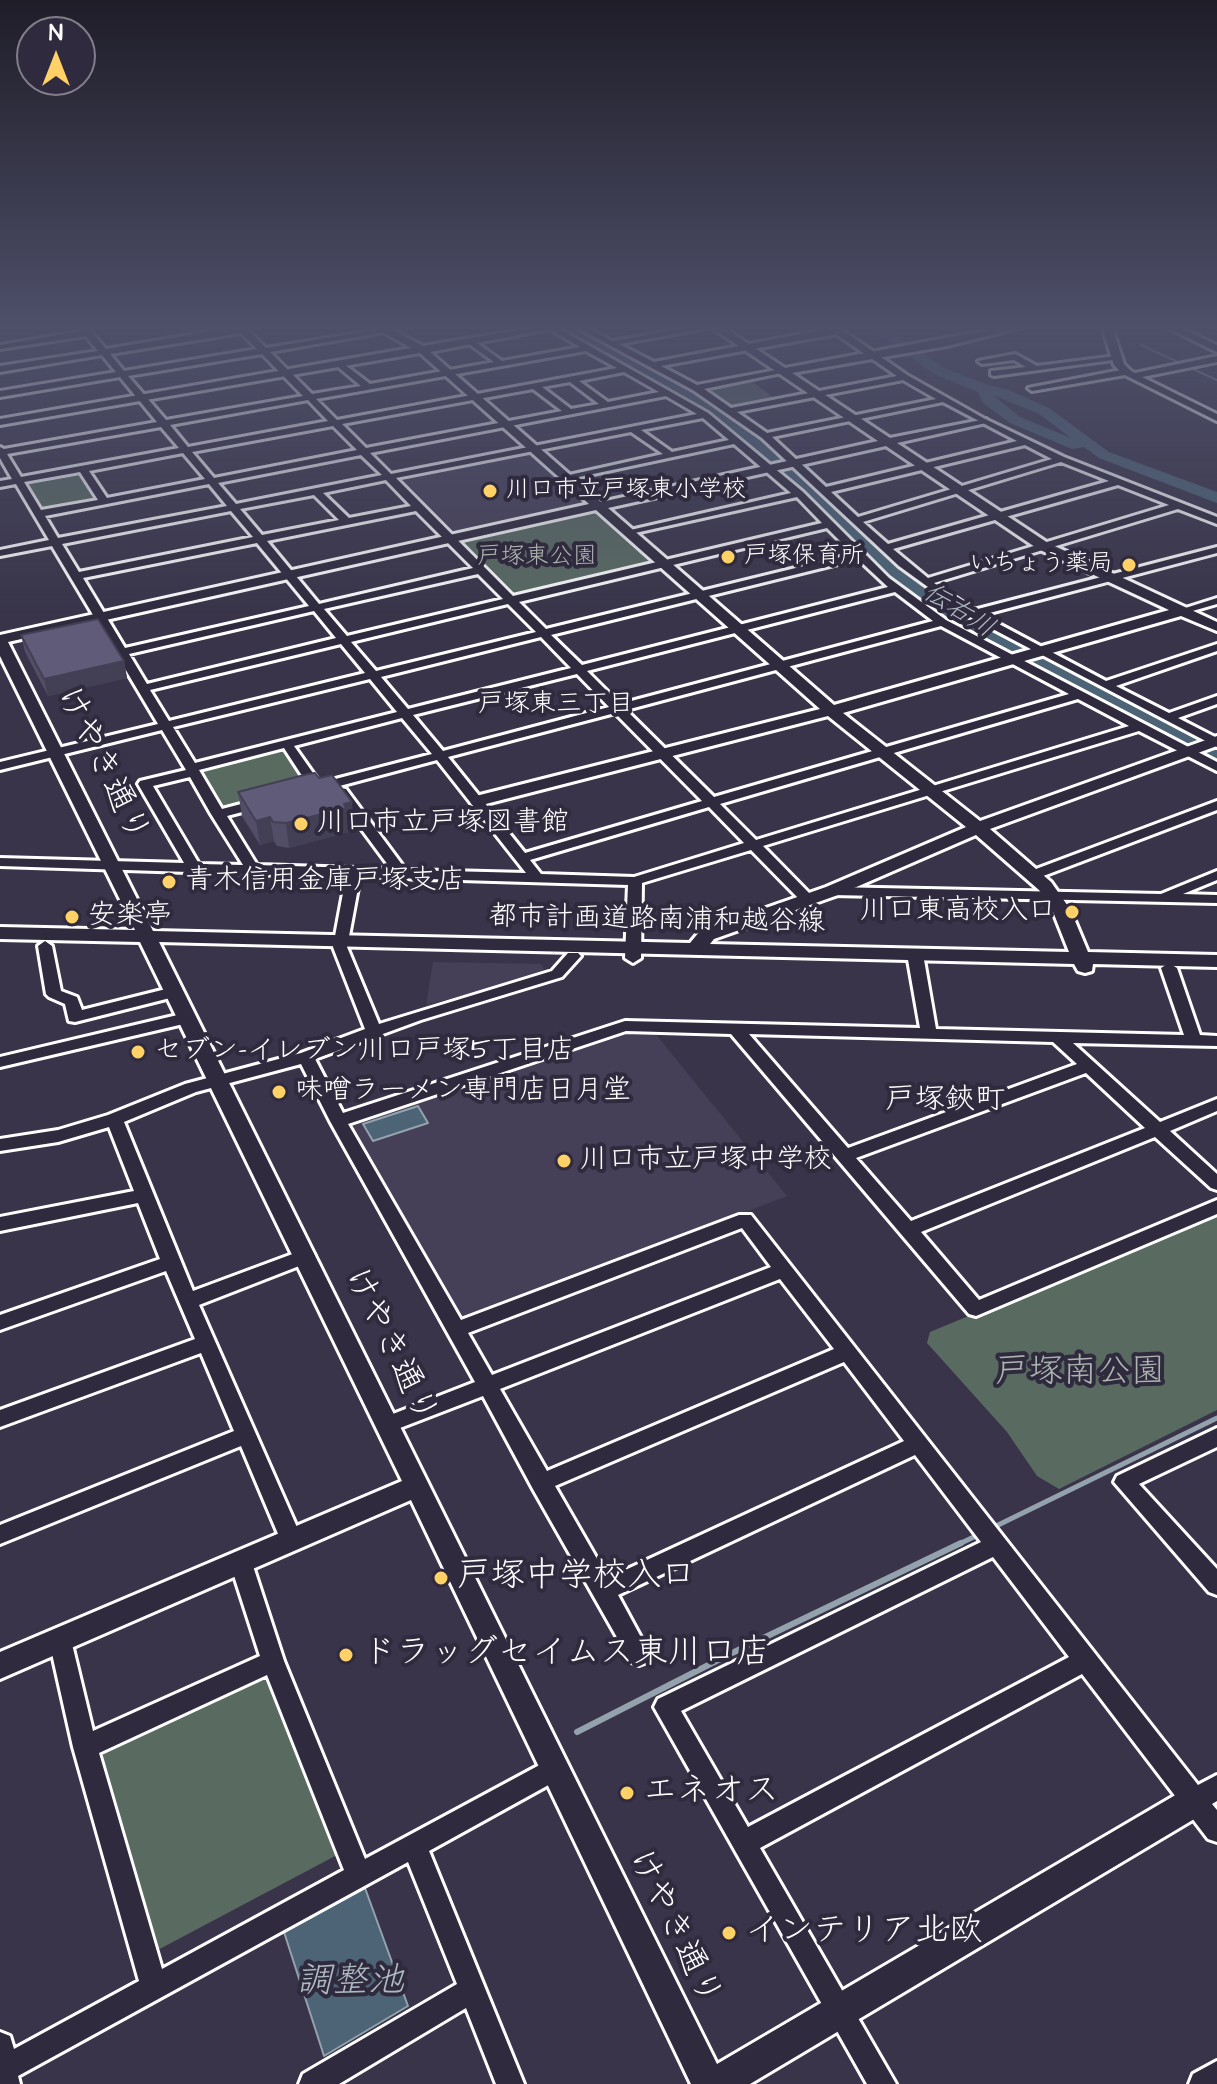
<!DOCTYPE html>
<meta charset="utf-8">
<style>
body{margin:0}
#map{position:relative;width:1217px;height:2084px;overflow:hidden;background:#393449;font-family:"Architects Daughter",sans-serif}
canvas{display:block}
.north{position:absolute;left:16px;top:16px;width:80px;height:80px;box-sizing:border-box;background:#2f2a3d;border:2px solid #827f8b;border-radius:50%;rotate:0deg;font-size:22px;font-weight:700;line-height:32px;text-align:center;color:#fff}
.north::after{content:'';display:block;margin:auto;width:28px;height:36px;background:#ffd166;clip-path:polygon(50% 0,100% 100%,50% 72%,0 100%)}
</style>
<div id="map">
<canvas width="1217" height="2084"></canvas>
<div class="north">N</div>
</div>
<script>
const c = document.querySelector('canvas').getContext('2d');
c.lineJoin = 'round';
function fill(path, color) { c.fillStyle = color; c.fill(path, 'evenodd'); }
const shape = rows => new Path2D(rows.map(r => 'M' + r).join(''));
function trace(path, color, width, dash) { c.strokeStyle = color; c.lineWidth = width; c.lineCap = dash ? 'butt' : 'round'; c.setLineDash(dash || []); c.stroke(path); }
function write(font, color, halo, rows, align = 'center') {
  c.font = font + ' "Architects Daughter","Klee One",sans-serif'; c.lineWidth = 8; c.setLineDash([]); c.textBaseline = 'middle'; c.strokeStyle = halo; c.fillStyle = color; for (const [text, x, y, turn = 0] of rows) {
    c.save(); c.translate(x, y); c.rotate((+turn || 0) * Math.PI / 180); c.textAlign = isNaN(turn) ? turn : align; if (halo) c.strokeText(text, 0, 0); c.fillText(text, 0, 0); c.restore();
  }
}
fill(shape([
 [525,453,531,454,585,502,584,505,450,533,397,480],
 [433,962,541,964,544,970,507,984,426,1005],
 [629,1030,654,1032,787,1196,467,1320,458,1318,349,1127,352,1121]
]), '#454057');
fill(shape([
 [750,380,777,400,730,407,703,390],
 [76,472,81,472,100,498,40,509,26,484,28,481],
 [594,511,653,562,649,566,512,595,460,543],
 [280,748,286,748,310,784,224,808,199,772,202,768],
 [1217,1211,1217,1410,1059,1489,1037,1476,1007,1432,927,1343,930,1332,971,1315,975,1318],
 [250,1679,269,1680,337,1855,154,1952,96,1762,106,1744]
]), '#596a61');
const water = shape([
 [418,1106,428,1123,373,1141,363,1124,418,1106],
 [365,1888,408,2006,324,2056,284,1932,365,1888]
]);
fill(water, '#4c6476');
trace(water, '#94a2ad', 2);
trace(shape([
 [1141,345,1217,380]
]), '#94a2ad', 2);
trace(shape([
 [992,1528,1217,1418],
 [957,1545,980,1534]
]), '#94a2ad', 5);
trace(shape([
 [577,1732,730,1654,961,1543]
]), '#94a2ad', 6);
fill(shape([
 [559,327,575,327,723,410,795,468,915,581,945,603,994,632,1217,745,1217,759,980,640,933,611,903,589,783,474,713,416,559,327],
 [870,327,885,327,944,368,988,385,1009,390,1049,408,1109,452,1217,492,1217,503,1099,458,1084,447,1072,449,1010,423,983,403,978,392,934,374,870,327],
 [993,395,1039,414,1071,438,1020,417,993,395]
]), '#4c6476');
const minor = shape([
 [79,327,87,327,106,349,236,327,245,327,266,348,393,327,413,327,270,352,312,394,361,386,337,366,337,362,340,361,370,384,494,362,468,343,471,339,502,361,580,347,546,327,556,327,708,413,803,492,889,578,946,620,1217,762,1217,771,1139,731,763,846,812,896,814,899,807,903,802,902,751,850,642,883,641,958,633,963,625,958,628,885,360,877,347,947,379,1024,552,971,568,953,578,953,581,956,562,977,421,1020,315,1059,343,1113,625,1021,920,1028,907,954,915,949,923,954,936,1029,1184,1035,1161,968,1169,963,1177,968,1200,1035,1217,1036,1217,1046,1073,1043,1160,1122,1217,1099,1217,1111,1170,1131,1217,1174,1217,1190,1211,1188,1155,1137,921,1232,979,1300,1217,1200,1217,1214,976,1316,969,1314,731,1034,626,1031,348,1124,461,1320,739,1215,751,1215,1198,1785,1217,1775,1217,1801,1212,1804,1217,1810,1217,1842,1208,1839,1082,1674,760,1848,896,2084,867,2084,654,1707,658,1699,981,1542,915,1455,618,1595,650,1654,647,1662,639,1665,631,1662,533,1489,483,1396,387,1433,380,1431,377,1425,380,1419,475,1382,330,1121,301,1064,196,1092,124,1122,193,1291,306,1249,312,1251,315,1256,312,1261,199,1305,303,1541,300,1548,292,1550,284,1548,241,1446,0,1544,0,1525,234,1431,201,1353,0,1427,0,1410,195,1339,166,1271,0,1330,0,1315,160,1259,138,1203,0,1231,0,1217,134,1191,109,1127,58,1142,0,1151,0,1139,58,1130,108,1115,185,1084,301,1053,365,1029,333,947,346,877,0,866,0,858,184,863,138,784,140,781,186,770,162,730,0,770,0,762,158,724,52,546,0,556,0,550,49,540,16,484,0,487,0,481,12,479,0,458,0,447,4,449,157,422,120,377,0,397,0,391,116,372,102,355,0,372,0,366,98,351,86,336,0,349,0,345,82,331,79,327],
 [241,333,257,349,124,371,110,354,241,333],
 [586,351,617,368,337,420,316,399,586,351],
 [262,354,303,396,166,420,128,376,262,354],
 [624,372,659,392,608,402,579,381,624,372],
 [570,382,599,404,571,409,542,387,570,382],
 [533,389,562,411,366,448,342,424,533,389],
 [666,396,697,414,391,474,370,453,666,396],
 [308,400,328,421,188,447,170,425,308,400],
 [703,418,729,440,672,452,641,430,703,418],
 [333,426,357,450,214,478,192,452,333,426],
 [161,427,179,448,21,477,7,454,161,427],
 [631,432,663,454,560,477,565,480,734,444,791,493,626,531,626,535,797,497,822,523,513,596,396,478,631,432],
 [183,453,205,479,107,498,89,471,183,453],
 [361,455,382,475,236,504,218,483,361,455],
 [80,472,98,500,41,510,24,482,80,472],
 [386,480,411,506,349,518,323,493,386,480],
 [209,484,227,506,58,538,45,516,209,484],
 [314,495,339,520,262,535,240,509,314,495],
 [231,511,253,537,79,572,62,544,231,511],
 [416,511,473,568,319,604,267,541,416,511],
 [827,528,853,554,546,629,519,602,827,528],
 [257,543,309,606,125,648,83,578,257,543],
 [858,559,888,587,582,665,551,635,858,559],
 [478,574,503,599,347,636,324,609,478,574],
 [895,592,933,621,620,704,587,671,895,592],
 [508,604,536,632,376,671,351,642,508,604],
 [314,611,336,638,147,684,129,654,314,611],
 [941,626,1069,694,714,797,626,710,941,626],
 [541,637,571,668,408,709,381,677,541,637],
 [341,644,365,673,169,721,150,690,341,644],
 [577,674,609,707,443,751,413,715,577,674],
 [370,679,397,712,195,763,173,727,370,679],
 [1078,699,1129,726,756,840,720,804,1078,699],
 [615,713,702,801,525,853,448,757,615,713],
 [402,718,432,754,320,783,294,746,402,718],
 [284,748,312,791,317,792,437,760,526,873,406,870,346,789,341,788,334,792,391,869,257,865,227,816,265,806,267,803,260,799,222,809,199,770,284,748],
 [190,777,211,814,243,865,199,864,153,786,190,777],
 [709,807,744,843,634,877,541,874,530,860,709,807],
 [749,1034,1053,1042,1077,1064,848,1148,749,1034],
 [1086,1073,1145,1128,911,1221,856,1158,1086,1073],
 [742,1228,771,1267,492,1375,468,1333,742,1228],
 [780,1279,834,1349,547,1471,500,1389,780,1279],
 [844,1362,904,1441,608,1578,555,1486,844,1362],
 [993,1557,1069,1657,748,1827,681,1711,993,1557],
 [576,327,587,327,612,341,693,327,713,327,619,344,654,362,838,327,907,375,985,419,1064,457,1217,517,1217,524,1178,509,934,583,974,610,1217,547,1217,553,982,615,1106,681,1217,644,1217,651,1116,686,1169,713,1217,696,1217,704,1178,718,1217,738,1217,747,968,616,899,566,762,438,693,390,576,327],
 [836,334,897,376,731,408,704,389,786,372,782,369,697,385,661,366,836,334],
 [903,380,936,399,767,433,737,412,903,380],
 [943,402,1017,441,826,487,772,437,943,402],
 [1025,445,1052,459,858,517,831,492,1025,445],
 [1061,462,1109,481,888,544,863,522,1061,462],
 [1118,485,1169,505,928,578,893,549,1118,485],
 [1015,354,1037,366,1116,356,1120,359,994,376,991,375,991,371,1026,367,1014,360,982,364,978,361,1015,354],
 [1217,356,1217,362,1142,377,1217,414,1217,421,1125,375,1032,391,1028,388,1126,369,1135,373,1217,356],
 [1217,598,1217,604,1182,614,1176,611,1217,598],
 [1217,801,1217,810,1038,878,1033,879,1026,875,1028,872,1217,801],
 [1217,871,1217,880,1183,894,1217,895,1217,903,832,895,825,891,832,887,1161,894,1217,871],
 [45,941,52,946,61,991,77,997,82,1010,174,987,182,992,174,997,75,1022,69,1021,65,1004,49,997,46,994,38,946,45,941],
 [186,1013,192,1014,194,1018,192,1022,0,1067,0,1057,186,1013],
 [1217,1428,1217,1447,1139,1484,1217,1569,1217,1595,1209,1592,1114,1482,1117,1476,1217,1428],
 [241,1553,249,1556,252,1563,284,1661,365,1859,547,1761,555,1757,563,1761,567,1769,563,1777,429,1851,524,2084,496,2084,466,2008,339,2084,299,2084,303,2074,457,1984,408,1862,18,2076,20,2084,0,2084,0,2032,10,2036,14,2049,139,1981,73,1747,49,1640,52,1633,60,1630,68,1633,71,1640,93,1731,260,1656,230,1563,233,1556,241,1553],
 [267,1675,344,1870,162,1969,99,1753,267,1675],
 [1217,2061,1217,2084,1189,2084,1193,2074,1217,2061]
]);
const tertiary = shape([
 [374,327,387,327,423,346,536,327,560,327,430,352,601,502,878,441,711,327,723,327,785,368,1004,327,1023,327,947,346,792,373,890,438,986,419,986,423,897,443,1048,543,1217,622,1217,631,1181,616,843,713,980,821,1217,736,1217,746,990,829,1051,882,1070,909,1088,952,1217,955,1217,967,1093,964,1092,971,1085,973,1078,971,1074,964,159,942,717,2064,1184,1790,1195,1786,1206,1790,1210,1801,1206,1812,750,2084,691,2084,411,1500,0,1679,0,1652,402,1481,140,942,0,939,0,927,135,930,0,656,0,635,589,504,420,353,0,425,0,419,411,348,374,327],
 [886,446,1038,549,1169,610,834,705,608,508,886,446],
 [596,510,820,709,472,797,470,801,472,805,478,806,828,716,966,827,826,887,700,931,690,943,153,931,8,642,596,510],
 [976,835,1039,890,1052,909,1069,952,710,944,714,939,838,895,976,835],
 [1102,327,1112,327,1124,364,1133,373,1132,375,1124,375,1114,365,1102,327],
 [1166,327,1179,327,1217,345,1217,352,1166,327]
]);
trace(minor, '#fff', 6);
trace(tertiary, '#fff', 6);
fill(minor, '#2f2a3d');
fill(tertiary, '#2f2a3d');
fill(shape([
 [21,635,124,661,127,678,48,696,25,652],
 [238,792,354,826,349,828,349,832,289,848,277,846,274,841,260,845,242,816]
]), '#534e68');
fill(shape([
 [124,661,127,678,48,696,44,679],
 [352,802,354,826,349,828,349,832,289,848,286,823],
 [270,817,274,841,260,845,256,821]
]), '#434055');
const building = shape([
 [98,619,124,661,44,679,21,635,98,619],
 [315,773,319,778,332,775,352,802,344,804,346,808,286,823,273,822,270,817,256,821,238,792,308,774,315,773]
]);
fill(building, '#605b79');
trace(building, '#434055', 2);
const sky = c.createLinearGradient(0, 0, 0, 619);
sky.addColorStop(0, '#1f1d28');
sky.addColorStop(0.53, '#4e506a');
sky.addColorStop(1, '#4e506a00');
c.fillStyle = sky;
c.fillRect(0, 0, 1217, 619);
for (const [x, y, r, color] of [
 [490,491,8,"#ffd166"],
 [728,557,8,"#ffd166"],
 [1129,565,8,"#ffd166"],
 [301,824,8,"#ffd166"],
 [169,882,8,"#ffd166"],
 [1072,912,8,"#ffd166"],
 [72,917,8,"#ffd166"],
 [138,1052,8,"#ffd166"],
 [279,1092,8,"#ffd166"],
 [564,1161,8,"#ffd166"],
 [441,1578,8,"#ffd166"],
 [346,1655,8,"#ffd166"],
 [627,1793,8,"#ffd166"],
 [729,1933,8,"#ffd166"]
]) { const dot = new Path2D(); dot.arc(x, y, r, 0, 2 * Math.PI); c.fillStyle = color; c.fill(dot); trace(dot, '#2f2a3d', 3); }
write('24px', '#fff', '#2f2a3d', [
 ["川口市立戸塚東小学校",506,491],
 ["戸塚保育所",744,557],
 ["いちょう薬局",1113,565,"right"]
], 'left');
write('24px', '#acb4b0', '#2f2a3d', [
 ["戸塚東公園",537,558]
]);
write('italic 26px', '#aeb9c1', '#2f2a3d', [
 ["伝右川",958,612,32]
]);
write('26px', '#fff', '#2f2a3d', [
 ["戸塚東三丁目",556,706]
]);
write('28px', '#fff', '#2f2a3d', [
 ["川口市立戸塚図書館",317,824],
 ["青木信用金庫戸塚支店",185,882],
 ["川口東高校入口",1056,912,"right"],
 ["安楽亭",88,917],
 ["セブン-イレブン川口戸塚5丁目店",154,1052],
 ["味噌ラーメン専門店日月堂",295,1092],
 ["川口市立戸塚中学校",580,1161]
], 'left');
write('28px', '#fff', '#2f2a3d', [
 ["都市計画道路南浦和越谷線",657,921,1]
]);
write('30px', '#fff', '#2f2a3d', [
 ["戸塚鋏町",945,1102]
]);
write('34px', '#fff', '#2f2a3d', [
 ["けやき通り",101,765,64],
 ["けやき通り",389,1346,64],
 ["けやき通り",673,1928,64]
]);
write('34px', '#acb4b0', '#2f2a3d', [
 ["戸塚南公園",1080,1374]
]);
write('34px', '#fff', '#2f2a3d', [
 ["戸塚中学校入口",457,1578],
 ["ドラッグセイムス東川口店",362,1655],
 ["エネオス",643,1793],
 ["インテリア北欧",745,1933]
], 'left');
write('italic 36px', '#aeb9c1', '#2f2a3d', [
 ["調整池",350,1983]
]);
</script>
